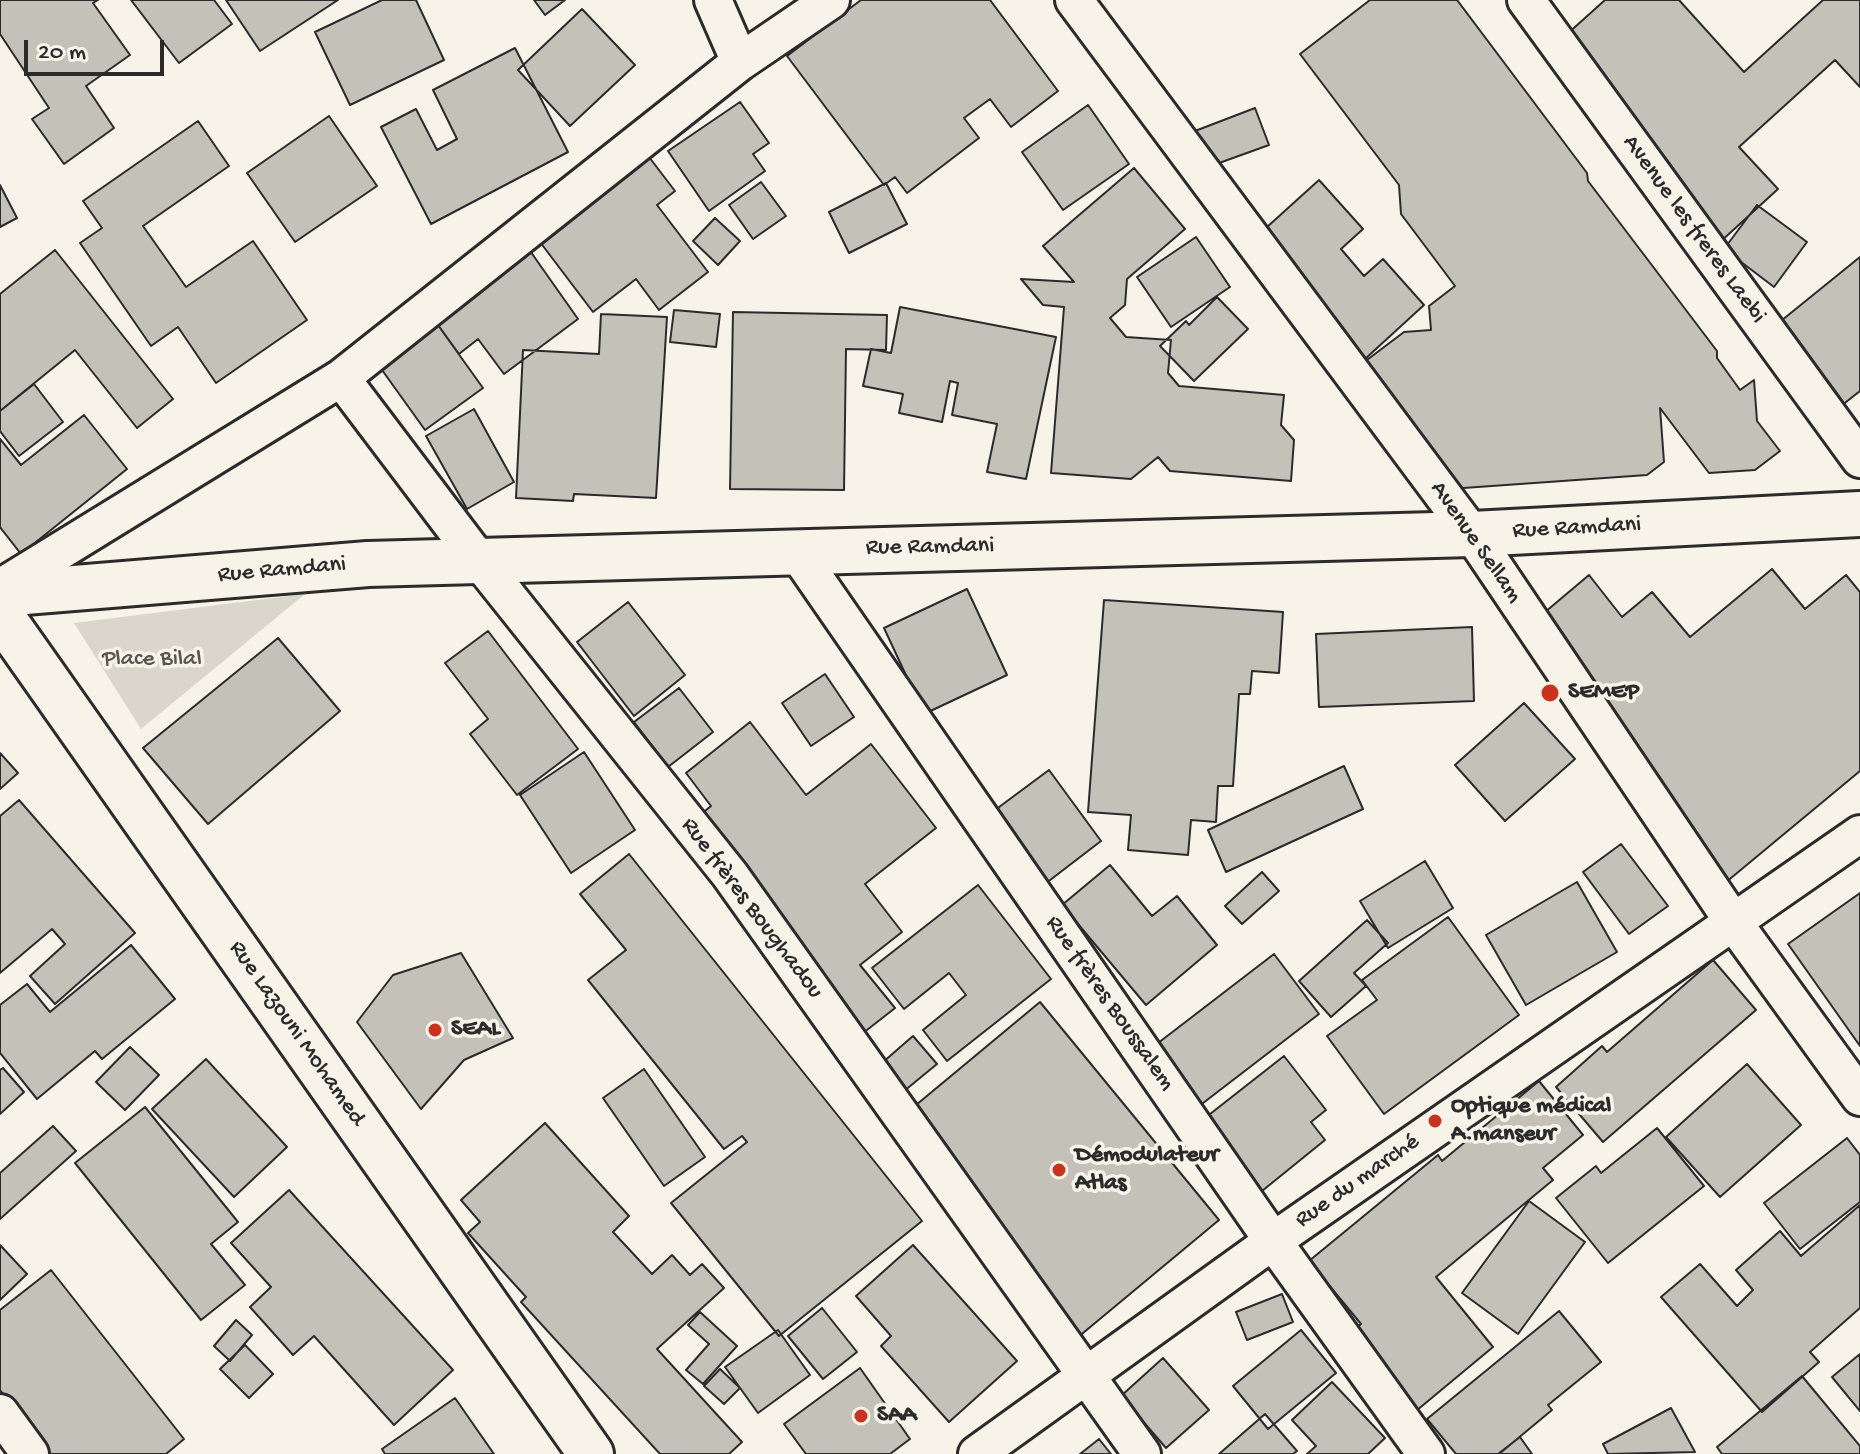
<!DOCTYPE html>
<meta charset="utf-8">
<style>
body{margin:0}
#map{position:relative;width:1860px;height:1454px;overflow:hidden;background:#f7f3e8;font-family:"Gochi Hand",sans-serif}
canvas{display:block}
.scale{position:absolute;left:24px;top:40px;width:140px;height:36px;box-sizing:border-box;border:4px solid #2b2b2b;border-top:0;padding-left:10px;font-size:24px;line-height:28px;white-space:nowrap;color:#2b2b2b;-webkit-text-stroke:6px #f7f3e8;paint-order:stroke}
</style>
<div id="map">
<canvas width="1860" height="1454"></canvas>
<div class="scale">20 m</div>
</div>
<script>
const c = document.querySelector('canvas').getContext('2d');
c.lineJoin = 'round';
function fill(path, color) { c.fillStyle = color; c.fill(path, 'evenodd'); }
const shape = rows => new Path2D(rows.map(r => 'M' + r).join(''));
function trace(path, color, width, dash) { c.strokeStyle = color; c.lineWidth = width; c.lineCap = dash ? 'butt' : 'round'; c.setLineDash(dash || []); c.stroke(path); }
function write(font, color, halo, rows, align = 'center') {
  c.font = font + ' "Gochi Hand",sans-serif'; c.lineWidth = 7; c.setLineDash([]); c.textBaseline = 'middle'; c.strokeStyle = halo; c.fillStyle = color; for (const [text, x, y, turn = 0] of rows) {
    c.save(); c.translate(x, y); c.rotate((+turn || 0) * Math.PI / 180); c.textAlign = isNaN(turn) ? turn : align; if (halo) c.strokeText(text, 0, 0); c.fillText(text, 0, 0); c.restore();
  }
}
fill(shape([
 [305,594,141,729,74,623]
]), '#dad6cc');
const building = shape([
 [0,0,98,0,93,3,130,55,86,86,114,128,64,164,32,119,49,108,0,34,0,0],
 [131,0,214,0,232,24,179,63,131,0],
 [226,0,338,0,260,51,226,0],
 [382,0,416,0,444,60,350,105,315,32,382,0],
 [534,0,565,0,545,15,534,0],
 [861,0,990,0,1058,91,1011,127,990,99,964,118,979,138,907,193,895,177,884,185,787,56,861,0],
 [1370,0,1457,0,1587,173,1588,181,1717,351,1717,358,1740,390,1754,380,1757,421,1780,451,1755,470,1709,473,1660,408,1664,462,1647,475,1421,491,1347,375,1404,332,1431,330,1429,306,1455,286,1401,214,1399,185,1300,54,1370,0],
 [1605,0,1679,0,1744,72,1823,0,1860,0,1860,87,1835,60,1739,147,1778,189,1719,243,1546,53,1605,0],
 [582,9,635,65,570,126,518,70,582,9],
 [515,48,568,152,431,224,381,127,416,109,437,150,457,139,433,90,515,48],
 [740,102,769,143,753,154,765,171,709,211,668,151,740,102],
 [1088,105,1129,164,1063,210,1022,152,1088,105],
 [1255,108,1269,145,1208,167,1195,131,1255,108],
 [329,116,377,186,295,242,247,173,329,116],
 [198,121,229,166,143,226,186,287,253,241,307,320,216,383,178,327,151,346,80,243,102,228,83,201,198,121],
 [649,157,675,191,657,205,708,272,659,310,636,279,593,312,540,242,649,157],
 [1134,168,1185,229,1127,279,1125,305,1110,318,1126,337,1171,340,1168,373,1179,386,1284,395,1281,425,1294,440,1291,481,1170,471,1158,457,1131,479,1051,473,1064,307,1043,305,1021,279,1074,282,1043,246,1134,168],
 [1319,180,1363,229,1341,249,1364,276,1383,259,1424,305,1365,359,1256,237,1319,180],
 [761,182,786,216,753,239,729,205,761,182],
 [886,183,907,224,849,253,829,212,886,183],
 [0,185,17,218,0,227,0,185],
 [1757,205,1807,242,1774,287,1724,249,1757,205],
 [715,218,740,241,718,265,693,241,715,218],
 [1196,237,1230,287,1171,327,1137,277,1196,237],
 [528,248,578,319,504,374,478,339,459,354,433,318,528,248],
 [55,250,173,399,137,428,75,350,0,411,0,294,55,250],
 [1860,257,1860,391,1836,410,1771,329,1860,257],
 [1217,297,1248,329,1194,381,1160,346,1186,321,1189,325,1217,297],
 [900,307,1056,337,1026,479,987,472,997,424,952,415,958,383,950,381,942,422,899,413,903,394,863,386,871,349,891,353,900,307],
 [674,310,720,314,716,347,670,342,674,310],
 [733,312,887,315,886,350,846,349,844,490,730,489,733,312],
 [430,314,483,388,425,430,372,356,430,314],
 [601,314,667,317,656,498,574,494,573,501,516,498,523,350,599,354,601,314],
 [34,384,63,422,19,456,0,431,0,411,34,384],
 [474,409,514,482,467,509,426,436,474,409],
 [84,415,127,469,21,554,0,527,0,439,21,465,84,415],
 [1772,569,1805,609,1846,575,1860,592,1860,771,1725,883,1519,634,1589,575,1622,617,1652,592,1690,637,1772,569],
 [967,589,1007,675,924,714,884,628,967,589],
 [1104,600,1283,612,1279,673,1252,671,1250,694,1239,694,1233,786,1218,786,1216,822,1191,820,1188,855,1128,850,1131,815,1088,812,1104,600],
 [628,602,685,675,634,716,577,642,628,602],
 [1472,627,1474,701,1319,707,1316,634,1472,627],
 [488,631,578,749,517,795,470,734,488,719,445,663,488,631],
 [278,638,340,711,208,824,143,748,278,638],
 [825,674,854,717,811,746,782,703,825,674],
 [679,688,713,732,668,767,634,722,679,688],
 [1524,703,1575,759,1505,821,1455,765,1524,703],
 [750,722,806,795,871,744,936,828,865,884,902,932,860,965,895,1008,853,1041,694,820,711,806,686,773,750,722],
 [584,752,635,830,571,873,520,795,584,752],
 [0,753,18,773,0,789,0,753],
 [1344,766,1363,809,1226,872,1208,830,1344,766],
 [1049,770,1101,841,1041,887,987,816,1049,770],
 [19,800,135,933,55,1004,30,976,65,944,52,929,0,973,0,816,19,800],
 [1621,844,1668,906,1629,934,1583,872,1621,844],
 [629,854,922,1221,779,1336,671,1203,747,1142,742,1136,724,1149,588,980,626,950,580,894,629,854],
 [1425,861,1453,908,1388,948,1360,901,1425,861],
 [1110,865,1152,916,1177,896,1217,945,1146,1005,1062,905,1110,865],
 [1262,872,1279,891,1242,924,1225,906,1262,872],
 [1577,882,1617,952,1526,1005,1486,935,1577,882],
 [978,885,1051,979,947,1061,923,1030,966,995,949,973,904,1009,872,968,978,885],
 [1860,893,1860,1046,1788,944,1860,893],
 [1448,917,1519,1015,1384,1114,1327,1036,1377,1000,1362,980,1448,917],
 [1367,920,1388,943,1354,973,1366,986,1331,1017,1299,981,1367,920],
 [131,945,175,999,102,1059,95,1051,37,1099,0,1053,0,1005,27,984,50,1012,131,945],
 [461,953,513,1038,464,1060,421,1109,357,1022,393,975,461,953],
 [1274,954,1319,1014,1194,1110,1149,1050,1274,954],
 [1713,960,1756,1010,1603,1142,1556,1087,1602,1046,1607,1052,1713,960],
 [1040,1002,1219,1220,1077,1338,898,1120,1040,1002],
 [913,1036,937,1064,898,1096,875,1069,913,1036],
 [130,1047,159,1075,125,1110,96,1082,130,1047],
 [1284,1056,1326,1110,1311,1122,1325,1140,1262,1191,1205,1118,1284,1056],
 [206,1059,287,1147,234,1197,152,1109,206,1059],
 [1747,1064,1801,1125,1720,1197,1666,1137,1747,1064],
 [3,1068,24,1092,0,1114,0,1070,3,1068],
 [644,1069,705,1157,664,1186,603,1098,644,1069],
 [1539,1081,1583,1135,1543,1168,1553,1180,1436,1277,1493,1347,1416,1411,1351,1332,1361,1324,1309,1261,1438,1155,1442,1161,1539,1081],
 [145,1107,238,1222,211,1244,245,1285,201,1320,75,1163,145,1107],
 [545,1123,629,1216,613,1232,652,1274,672,1255,690,1275,702,1264,724,1288,657,1349,742,1442,729,1454,660,1454,521,1302,526,1297,468,1233,480,1222,461,1200,545,1123],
 [53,1126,76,1151,0,1219,0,1173,53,1126],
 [1657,1128,1704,1186,1608,1263,1556,1198,1596,1166,1601,1173,1657,1128],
 [1847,1138,1860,1155,1860,1202,1800,1249,1764,1203,1847,1138],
 [289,1190,453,1370,394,1425,314,1336,293,1355,250,1307,271,1287,231,1243,289,1190],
 [1529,1201,1585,1242,1518,1334,1462,1293,1529,1201],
 [1860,1205,1860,1308,1810,1352,1819,1362,1762,1412,1661,1297,1700,1264,1737,1306,1753,1290,1736,1270,1780,1231,1801,1256,1860,1205],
 [0,1245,27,1274,0,1300,0,1245],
 [913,1245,1017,1361,949,1422,881,1346,891,1336,856,1296,913,1245],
 [51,1270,184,1439,166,1454,51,1454,0,1390,0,1310,51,1270],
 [1282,1294,1293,1322,1247,1340,1236,1312,1282,1294],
 [822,1308,857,1352,823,1379,788,1336,822,1308],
 [1559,1311,1601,1362,1548,1405,1552,1410,1499,1454,1456,1454,1427,1419,1559,1311],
 [700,1312,737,1346,703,1384,686,1370,709,1344,688,1325,700,1312],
 [236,1320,252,1335,230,1361,214,1346,236,1320],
 [778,1330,810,1375,758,1413,725,1367,778,1330],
 [1301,1330,1336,1373,1268,1429,1233,1386,1301,1330],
 [245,1345,273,1374,249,1398,220,1369,245,1345],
 [1860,1354,1860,1411,1832,1377,1860,1354],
 [1163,1358,1209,1410,1166,1448,1121,1396,1163,1358],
 [860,1368,910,1439,890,1454,806,1454,784,1424,860,1368],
 [720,1369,740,1388,724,1404,704,1386,720,1369],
 [1802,1376,1860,1446,1860,1454,1722,1454,1717,1447,1802,1376],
 [1332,1382,1385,1438,1368,1454,1307,1454,1316,1446,1292,1420,1332,1382],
 [455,1398,494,1454,385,1454,382,1449,455,1398],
 [1671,1408,1695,1452,1608,1454,1603,1444,1671,1408],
 [1265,1414,1297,1451,1293,1454,1219,1454,1265,1414],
 [1520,1437,1532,1454,1498,1454,1520,1437],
 [1099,1439,1111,1454,1080,1454,1099,1439]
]);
fill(building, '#c4c1b9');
trace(building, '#2b2b2b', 2);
const street = shape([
 [713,0,740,62],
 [1074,0,1472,534,1734,923,1860,1097],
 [1526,0,1860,459],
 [341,378,481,563,730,875,1142,1454],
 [796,551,1273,1241,1426,1454],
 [0,588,341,378,740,62,831,0],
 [0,1413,30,1454],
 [977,1454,1273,1241,1860,834]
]);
const secondary = shape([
 [0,594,368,564,1472,534,1860,514]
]);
const primary = shape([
 [0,614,591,1454]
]);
trace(street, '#2b2b2b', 42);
trace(secondary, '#2b2b2b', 50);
trace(primary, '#2b2b2b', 50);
trace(street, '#f7f3e8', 36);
trace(secondary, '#f7f3e8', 44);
trace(primary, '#f7f3e8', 44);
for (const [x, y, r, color] of [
 [1550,693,10,"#c8321e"],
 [435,1030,8,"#c8321e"],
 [1435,1121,8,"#c8321e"],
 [1059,1170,8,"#c8321e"],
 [861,1416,8,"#c8321e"]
]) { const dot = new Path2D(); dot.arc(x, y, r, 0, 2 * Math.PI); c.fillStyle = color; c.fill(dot); trace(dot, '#f7f3e8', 3); }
write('24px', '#2b2b2b', '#f7f3e8', [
 ["Avenue les freres Laebi",1693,230,54],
 ["Rue Ramdani",1577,529,-3],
 ["Avenue Sellam",1475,543,55],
 ["Rue Ramdani",930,548,-1],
 ["Rue Ramdani",282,571,-5],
 ["Rue frères Boughadou",751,909,53],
 ["Rue frères Boussalem",1109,1004,55],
 ["Rue Lazouni Mohamed",296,1034,55],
 ["Rue du marché",1358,1182,-35]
]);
write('24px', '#575653', '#f7f3e8', [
 ["Place Bilal",152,660]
]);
write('bold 24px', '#2b2b2b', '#f7f3e8', [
 ["SEMEP",1568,693],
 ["SEAL",451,1030],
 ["Optique médical",1451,1107],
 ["A.manseur",1451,1135],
 ["Démodulateur",1075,1156],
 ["Atlas",1075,1184],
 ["SAA",877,1416]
], 'left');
</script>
